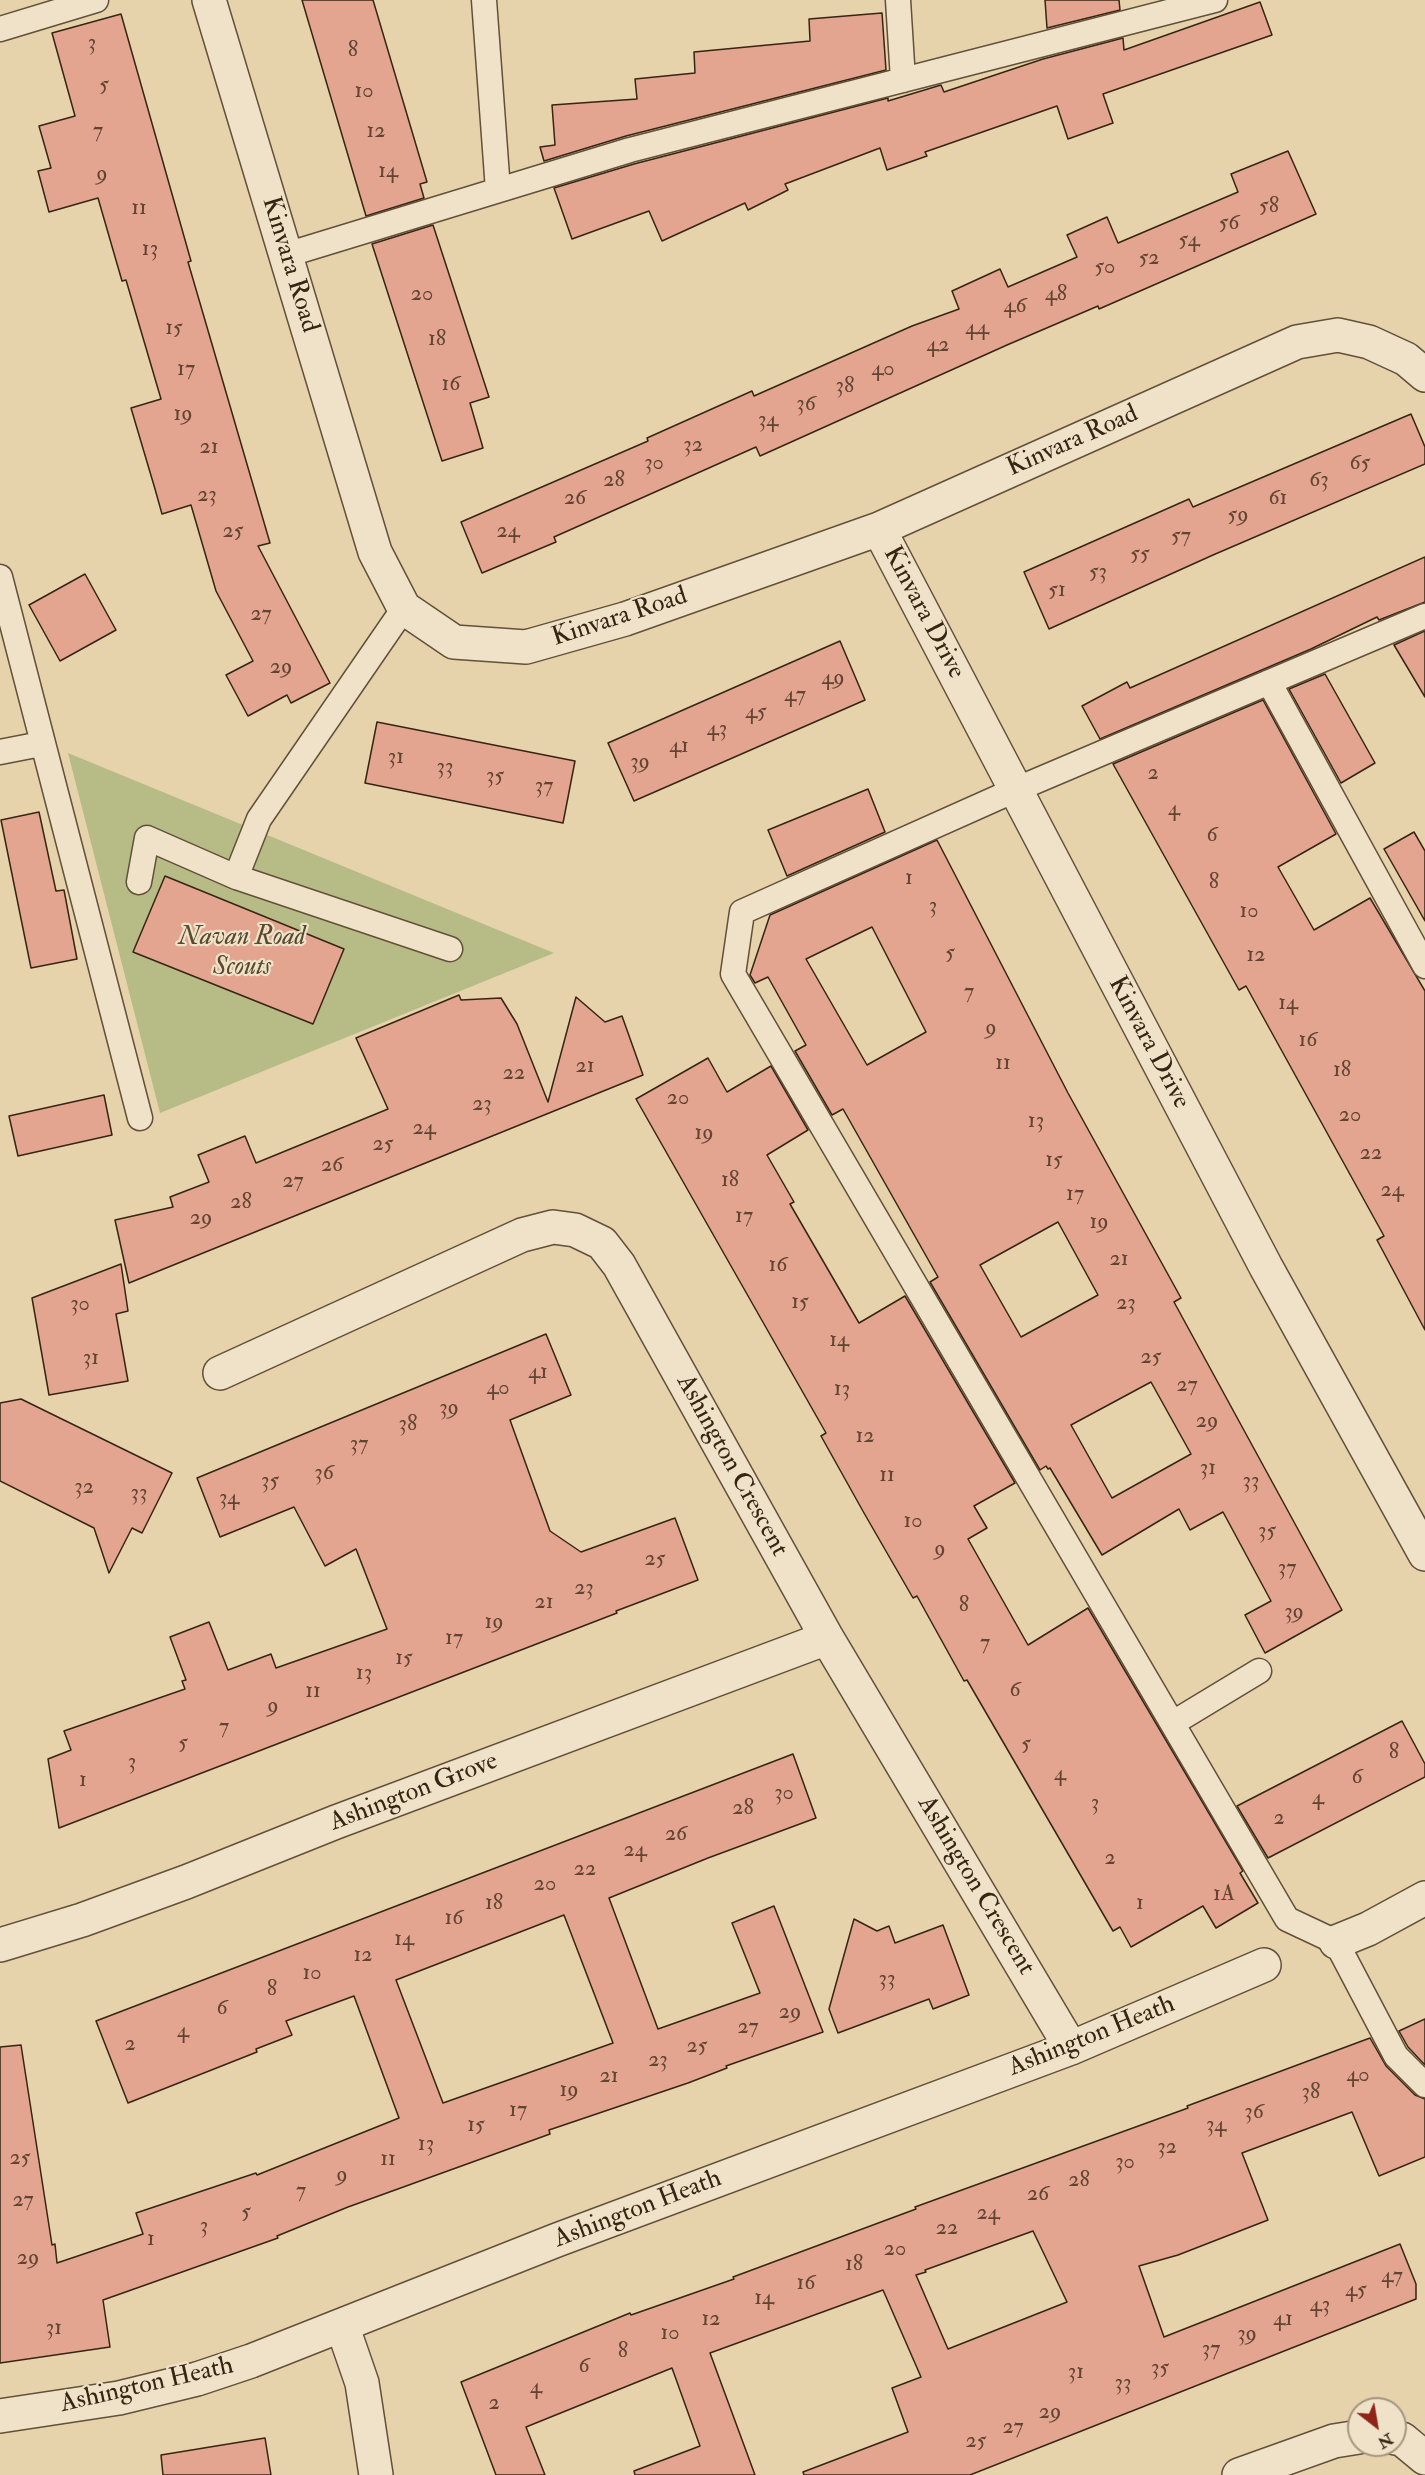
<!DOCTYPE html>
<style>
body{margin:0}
#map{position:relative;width:1425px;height:2475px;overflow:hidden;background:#e6d3ab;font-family:"IM FELL Double Pica",serif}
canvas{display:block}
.north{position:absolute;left:1347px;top:2397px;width:60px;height:60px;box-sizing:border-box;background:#efe2c8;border:2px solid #a59680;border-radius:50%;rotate:149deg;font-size:16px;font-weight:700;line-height:24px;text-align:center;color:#362513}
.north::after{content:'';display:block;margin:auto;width:21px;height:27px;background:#8f2418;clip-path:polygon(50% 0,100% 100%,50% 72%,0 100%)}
</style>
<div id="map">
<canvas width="1425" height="2475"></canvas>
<div class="north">N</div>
</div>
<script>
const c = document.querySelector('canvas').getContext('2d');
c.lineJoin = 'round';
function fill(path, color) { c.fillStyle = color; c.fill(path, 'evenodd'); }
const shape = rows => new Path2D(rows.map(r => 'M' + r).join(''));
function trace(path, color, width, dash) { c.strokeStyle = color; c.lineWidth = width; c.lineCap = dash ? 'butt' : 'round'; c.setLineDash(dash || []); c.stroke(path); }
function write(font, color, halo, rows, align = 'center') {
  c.font = font + ' "IM FELL Double Pica",serif'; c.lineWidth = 4.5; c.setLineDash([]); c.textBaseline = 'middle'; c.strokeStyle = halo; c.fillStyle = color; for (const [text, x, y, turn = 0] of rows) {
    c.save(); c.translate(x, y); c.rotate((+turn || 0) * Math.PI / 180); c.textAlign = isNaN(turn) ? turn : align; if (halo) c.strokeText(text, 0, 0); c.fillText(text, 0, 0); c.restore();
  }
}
fill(shape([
 [68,753,554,953,160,1113]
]), '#b7bc87');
const building = shape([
 [302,0,373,0,427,182,420,184,424,198,366,216,302,0],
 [1045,0,1119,0,1120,10,1047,28,1045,0],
 [1260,2,1272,35,1103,94,1113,123,1068,139,1057,106,925,152,927,156,887,170,880,148,785,184,788,190,748,210,745,203,662,241,649,211,572,239,554,188,634,164,888,98,888,101,941,85,944,92,1043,59,1123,38,1124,50,1260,2],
 [882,13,886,70,626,136,544,161,540,147,555,145,552,105,637,99,635,79,695,73,694,52,810,41,809,19,882,13],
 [121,14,191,261,188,262,270,543,258,546,330,683,291,703,287,695,248,716,226,675,253,661,216,591,191,505,162,514,155,489,131,408,161,399,126,280,122,281,98,198,49,212,38,171,51,168,39,126,75,116,52,33,121,14],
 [1288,151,1316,214,1099,309,1098,306,1007,345,760,456,756,447,554,537,556,542,482,573,461,522,648,441,647,438,752,391,754,396,912,326,959,309,952,291,1000,269,1008,287,1077,257,1067,235,1107,217,1118,243,1238,192,1231,174,1288,151],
 [433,225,489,397,470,403,483,448,442,461,372,244,433,225],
 [1411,414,1425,447,1425,464,1213,555,1049,629,1024,572,1189,499,1193,507,1411,414],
 [1425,557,1425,602,1379,620,1377,617,1311,649,1100,739,1082,706,1127,682,1130,688,1425,557],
 [85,574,116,630,60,661,29,605,85,574],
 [1425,631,1425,697,1394,645,1425,631],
 [840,641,865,700,634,801,608,743,840,641],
 [1325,674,1375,763,1341,783,1289,689,1325,674],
 [1263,700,1336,834,1278,867,1314,930,1370,898,1425,991,1425,1330,1377,1240,1384,1236,1246,986,1239,990,1113,764,1263,700],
 [377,722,575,761,563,823,365,783,377,722],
 [868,789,885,832,787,876,768,830,868,789],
 [39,812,56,891,64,890,77,959,31,968,1,820,39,812],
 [1414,832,1425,851,1425,921,1384,849,1414,832],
 [937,840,1068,1093,1181,1298,1174,1302,1342,1610,1265,1653,1245,1615,1271,1601,1223,1512,1190,1530,1179,1509,1102,1555,1050,1468,1048,1469,1046,1466,1040,1470,930,1282,938,1277,843,1109,832,1115,795,1051,806,1045,768,977,755,983,750,975,770,915,937,840],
 [872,927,926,1032,867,1065,806,959,872,927],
 [1058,1222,1098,1295,1021,1337,980,1265,1058,1222],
 [1151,1382,1191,1454,1112,1498,1071,1425,1151,1382],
 [165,876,344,949,313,1024,133,952,165,876],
 [459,995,461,1000,501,998,517,1024,548,1102,576,997,605,1022,622,1016,643,1075,129,1283,115,1220,173,1207,170,1197,209,1182,198,1155,245,1136,256,1163,388,1109,356,1038,459,995],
 [708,1058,727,1092,771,1066,808,1130,767,1155,794,1202,790,1204,859,1323,905,1296,1015,1483,974,1506,987,1528,968,1539,1028,1645,1088,1608,1243,1871,1240,1873,1258,1903,1216,1928,1203,1906,1131,1947,1120,1927,1113,1931,967,1680,964,1681,917,1596,913,1598,864,1513,821,1436,826,1433,636,1099,708,1058],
 [104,1095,112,1135,18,1156,9,1116,104,1095],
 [121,1264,128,1311,116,1314,128,1381,49,1395,32,1298,121,1264],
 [546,1334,571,1395,510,1420,550,1531,581,1552,675,1518,698,1580,616,1611,617,1613,59,1828,48,1759,71,1750,64,1731,185,1689,182,1681,186,1680,170,1637,209,1622,228,1670,271,1654,276,1668,387,1629,356,1549,325,1566,294,1507,220,1537,197,1478,546,1334],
 [21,1399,172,1473,142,1533,132,1528,109,1573,94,1528,0,1481,0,1403,21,1399],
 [1402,1721,1425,1764,1425,1777,1268,1858,1237,1806,1402,1721],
 [793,1754,816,1818,708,1858,609,1898,658,2029,760,1993,732,1923,774,1906,823,2032,726,2066,727,2068,688,2083,549,2130,550,2134,348,2207,277,2236,278,2238,103,2300,110,2347,0,2363,0,2047,21,2045,52,2245,55,2244,57,2263,143,2234,136,2213,256,2173,257,2175,399,2118,354,1996,286,2021,292,2035,256,2049,257,2052,128,2103,96,2021,793,1754],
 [564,1915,613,2043,443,2103,396,1980,564,1915],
 [854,1919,877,1931,889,1926,895,1943,943,1925,969,1995,933,2009,929,1999,838,2033,829,2009,854,1919],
 [1425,2019,1425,2065,1408,2047,1399,2031,1425,2019],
 [1370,2038,1386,2066,1415,2095,1425,2099,1425,2157,1379,2176,1352,2112,1242,2153,1268,2220,1178,2255,1139,2266,1164,2337,1400,2244,1416,2284,1416,2299,970,2475,804,2475,803,2472,908,2432,892,2388,921,2377,883,2290,710,2353,755,2475,635,2475,634,2471,700,2446,672,2368,526,2427,545,2475,496,2475,461,2382,630,2313,631,2315,734,2279,733,2277,916,2209,915,2207,1188,2108,1187,2106,1370,2038],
 [1033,2231,1067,2302,948,2349,916,2275,926,2272,925,2270,1033,2231],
 [265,2438,271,2475,163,2475,161,2455,265,2438]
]);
fill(building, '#e3a490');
trace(building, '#362513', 1.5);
const service = shape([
 [484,0,498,190],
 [898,0,903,80],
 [0,29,96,0],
 [286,255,630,150,1215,0],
 [0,577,140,1118],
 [1425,616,1015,790,742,912,733,974,1287,1919,1336,1942,1396,2056,1425,2085],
 [1269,682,1425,966],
 [0,752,41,744],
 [236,877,259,819,404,608],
 [139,882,147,838,236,877,450,949],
 [1173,1723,1259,1671]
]);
const minor = shape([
 [209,0,375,552,404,608,454,642,526,647,625,619,879,529,1297,342,1338,335,1369,342,1406,359,1425,375],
 [879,529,1266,1267,1425,1554],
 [220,1373,522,1235,553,1227,575,1230,602,1243,619,1265,827,1638,1071,2048],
 [1336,1942,1368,1929,1425,1898],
 [0,1945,82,1920,186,1882,336,1822,827,1638],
 [342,2325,362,2383,376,2475],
 [0,2416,119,2398,197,2379,251,2361,557,2240,1071,2048,1264,1965],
 [1395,2438,1402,2439,1425,2458],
 [1239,2475,1334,2441,1359,2437]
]);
trace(service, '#625039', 27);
trace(minor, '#625039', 36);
trace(service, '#efe2c8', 24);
trace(minor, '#efe2c8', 33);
write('22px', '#614532', null, [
 ["3",92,44],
 ["8",353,51],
 ["5",104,86],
 ["10",364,92],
 ["7",98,132],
 ["12",376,132],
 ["14",388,172],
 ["9",102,175],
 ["58",1269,207],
 ["11",139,209],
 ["56",1229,224],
 ["54",1189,241],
 ["13",150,250],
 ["52",1149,259],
 ["50",1105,268],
 ["20",422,295],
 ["48",1056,295],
 ["46",1015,307],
 ["15",174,329],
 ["44",977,329],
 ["18",437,340],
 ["42",938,346],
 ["17",186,370],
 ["40",883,370],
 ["16",451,385],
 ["38",845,387],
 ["36",806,405],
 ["19",183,415],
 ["34",768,421],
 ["32",693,446],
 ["21",209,448],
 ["30",654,464],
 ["65",1360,464],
 ["28",614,481],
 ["63",1319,481],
 ["23",207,496],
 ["26",575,499],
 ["61",1278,499],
 ["59",1238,516],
 ["25",233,532],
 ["24",508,532],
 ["57",1181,537],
 ["55",1140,555],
 ["53",1098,573],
 ["51",1057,591],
 ["27",261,615],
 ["29",281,668],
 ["49",833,679],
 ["47",795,696],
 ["45",756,713],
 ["43",717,730],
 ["41",679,747],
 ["31",396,758],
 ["39",640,763],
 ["33",445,768],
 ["2",1153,774],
 ["35",495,777],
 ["37",544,787],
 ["4",1174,810],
 ["6",1212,836],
 ["1",909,879],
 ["8",1214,883],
 ["3",933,907],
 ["10",1249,912],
 ["5",950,954],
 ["12",1256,956],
 ["7",969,993],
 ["14",1288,1004],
 ["9",991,1029],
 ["16",1308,1041],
 ["11",1003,1064],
 ["21",585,1067],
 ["18",1342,1071],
 ["22",514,1074],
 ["20",678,1099],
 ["23",482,1105],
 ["20",1350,1116],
 ["13",1036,1122],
 ["24",424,1129],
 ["19",704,1134],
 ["25",383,1145],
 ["22",1371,1154],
 ["15",1054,1161],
 ["26",332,1166],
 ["18",730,1181],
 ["27",293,1182],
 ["24",1392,1191],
 ["17",1075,1195],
 ["28",241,1203],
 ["17",744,1217],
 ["29",201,1219],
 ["19",1099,1223],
 ["21",1119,1260],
 ["16",778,1266],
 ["15",800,1303],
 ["23",1126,1304],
 ["30",80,1305],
 ["14",839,1341],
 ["25",1151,1358],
 ["31",91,1359],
 ["41",538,1373],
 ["27",1187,1386],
 ["40",498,1389],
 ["13",842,1390],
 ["39",449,1409],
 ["29",1207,1422],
 ["38",408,1425],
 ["12",865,1437],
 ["37",359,1445],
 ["31",1208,1469],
 ["36",324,1474],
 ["11",887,1476],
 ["35",270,1482],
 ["33",1251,1482],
 ["32",84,1488],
 ["33",139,1494],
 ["34",229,1499],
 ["10",913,1522],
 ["35",1267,1532],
 ["9",940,1550],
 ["25",655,1560],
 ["37",1287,1569],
 ["23",584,1589],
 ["21",544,1603],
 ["8",964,1606],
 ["39",1294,1613],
 ["19",494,1623],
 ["17",454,1639],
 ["7",985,1644],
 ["15",404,1659],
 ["13",364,1674],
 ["6",1015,1691],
 ["11",313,1692],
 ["9",273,1707],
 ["7",224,1728],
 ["5",183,1744],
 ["5",1026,1745],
 ["8",1394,1753],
 ["3",132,1763],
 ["4",1060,1775],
 ["6",1357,1778],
 ["1",83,1781],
 ["30",784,1794],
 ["4",1318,1799],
 ["3",1095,1804],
 ["28",743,1809],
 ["2",1279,1819],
 ["26",676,1835],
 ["24",635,1851],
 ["2",1110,1859],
 ["22",585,1870],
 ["20",545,1885],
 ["1A",1224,1895],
 ["18",494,1904],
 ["1",1140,1904],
 ["16",454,1919],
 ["14",404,1940],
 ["12",363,1956],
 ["10",312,1974],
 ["33",887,1980],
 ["8",272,1990],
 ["6",222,2009],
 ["29",790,2013],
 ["27",748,2028],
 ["4",183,2032],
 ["2",130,2045],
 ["25",697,2047],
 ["23",658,2061],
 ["40",1358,2076],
 ["21",609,2077],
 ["19",569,2091],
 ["38",1311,2093],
 ["17",518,2111],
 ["36",1254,2113],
 ["15",476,2126],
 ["34",1216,2126],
 ["13",426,2145],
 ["32",1167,2148],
 ["25",20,2159],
 ["11",388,2160],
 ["30",1125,2163],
 ["9",342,2176],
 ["28",1079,2181],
 ["7",301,2192],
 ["26",1038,2195],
 ["27",23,2201],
 ["5",246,2213],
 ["24",988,2214],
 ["3",204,2227],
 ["22",947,2229],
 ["1",151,2240],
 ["20",895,2250],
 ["29",28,2259],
 ["18",854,2265],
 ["47",1392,2277],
 ["16",806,2284],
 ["45",1356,2291],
 ["14",764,2299],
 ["43",1320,2306],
 ["12",711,2320],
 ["41",1283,2320],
 ["31",54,2329],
 ["10",670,2334],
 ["39",1247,2335],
 ["37",1211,2350],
 ["8",623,2352],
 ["6",584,2367],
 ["35",1160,2369],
 ["31",1076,2373],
 ["33",1123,2384],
 ["4",536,2388],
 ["2",494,2404],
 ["29",1050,2413],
 ["27",1013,2428],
 ["25",976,2442]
]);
write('26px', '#362513', '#efe2c8', [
 ["Kinvara Road",289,265,73],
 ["Kinvara Road",1073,442,-24],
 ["Kinvara Drive",923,613,62],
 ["Kinvara Road",620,618,-18],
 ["Kinvara Drive",1148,1043,62],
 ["Ashington Crescent",731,1466,61],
 ["Ashington Grove",414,1793,-21],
 ["Ashington Crescent",975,1886,59],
 ["Ashington Heath",1092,2037,-22],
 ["Ashington Heath",638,2210,-21],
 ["Ashington Heath",147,2386,-13]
]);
write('italic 26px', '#564b30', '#efe2c8', [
 ["Navan Road",242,938],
 ["Scouts",242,968]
]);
</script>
